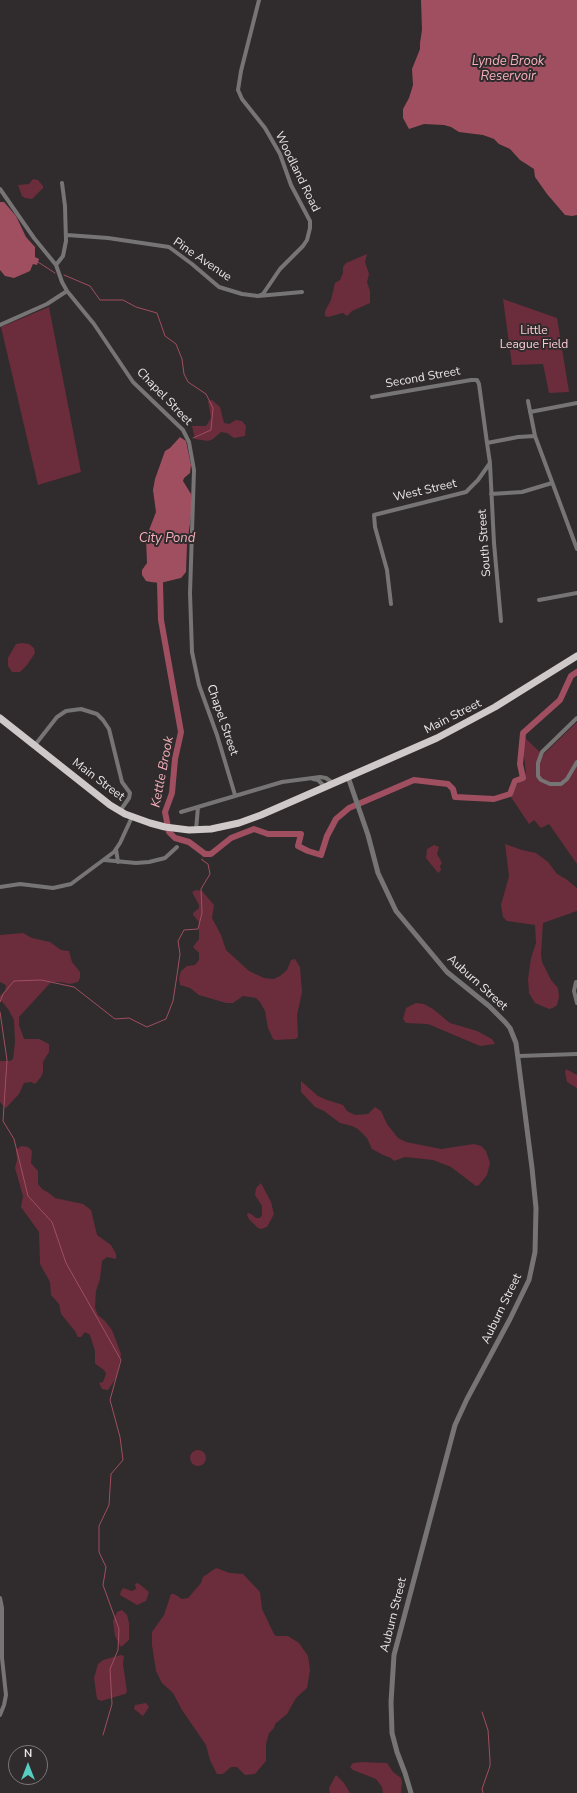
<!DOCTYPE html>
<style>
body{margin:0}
#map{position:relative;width:577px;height:1793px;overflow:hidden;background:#302b2c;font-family:"Nunito Sans",sans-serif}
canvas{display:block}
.north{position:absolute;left:8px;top:1745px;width:40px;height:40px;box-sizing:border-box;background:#302b2c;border:1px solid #7a7677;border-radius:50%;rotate:0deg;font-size:11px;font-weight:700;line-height:16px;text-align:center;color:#eae7e8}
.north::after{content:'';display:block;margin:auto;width:14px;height:18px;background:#56cec3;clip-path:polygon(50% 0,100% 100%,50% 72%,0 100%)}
</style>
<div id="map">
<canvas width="577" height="1793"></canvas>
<div class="north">N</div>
</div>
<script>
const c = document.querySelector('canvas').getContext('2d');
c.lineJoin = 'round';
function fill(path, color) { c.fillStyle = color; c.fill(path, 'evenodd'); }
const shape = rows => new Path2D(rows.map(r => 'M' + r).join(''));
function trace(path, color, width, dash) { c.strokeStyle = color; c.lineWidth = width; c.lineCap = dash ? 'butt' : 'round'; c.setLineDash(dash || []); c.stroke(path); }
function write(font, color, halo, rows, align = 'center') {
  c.font = font + ' "Nunito Sans",sans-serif'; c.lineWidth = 4; c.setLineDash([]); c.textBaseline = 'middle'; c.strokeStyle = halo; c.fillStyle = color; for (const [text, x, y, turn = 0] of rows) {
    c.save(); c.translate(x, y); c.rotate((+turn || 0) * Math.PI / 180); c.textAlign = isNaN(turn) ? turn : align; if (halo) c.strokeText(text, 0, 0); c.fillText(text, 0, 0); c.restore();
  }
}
fill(shape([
 [33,179,38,180,43,186,43,188,32,199,25,198,22,196,18,185,29,184],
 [367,254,365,262,369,274,367,282,370,291,370,303,352,311,347,316,343,313,328,317,325,316,325,311,331,300,335,283,340,280,343,273,343,267,346,263],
 [503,299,557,318,569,392,549,393,543,364,512,365],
 [49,307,81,472,38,485,1,327],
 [212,400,220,407,224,423,229,424,236,420,242,421,246,426,245,436,234,438,227,433,221,432,213,439,208,441,195,439,192,426,206,426,211,418,208,401],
 [22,643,29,644,34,648,35,653,27,665,20,672,12,672,8,666,8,658,16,644],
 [577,722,577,864,549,824,541,828,534,820,529,824,511,797,517,785,526,773,523,748,524,737,543,755],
 [505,844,522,850,536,853,548,862,557,874,566,879,577,888,577,911,543,923,541,954,542,962,551,980,558,988,559,997,557,1005,553,1008,549,1009,535,1003,529,993,528,979,531,958,536,943,535,925,507,921,503,917,501,905,509,876],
 [434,845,439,847,437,854,442,863,440,866,441,870,438,873,426,858,427,849],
 [196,890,202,891,214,905,212,918,221,935,226,950,249,971,264,978,274,979,280,976,287,970,291,960,295,959,300,967,302,992,297,1015,298,1037,295,1039,275,1040,273,1039,268,1028,265,1011,260,1002,256,998,243,996,233,1003,226,1003,199,995,190,988,180,985,179,978,181,971,187,966,195,965,199,960,199,953,193,947,199,939,199,922,193,915,193,913,199,908,199,905,192,892],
 [23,933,32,938,50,942,61,950,69,951,72,962,80,972,80,978,78,982,70,984,60,982,51,982,19,1017,19,1025,24,1039,39,1039,49,1044,49,1052,43,1062,43,1072,41,1077,35,1084,31,1082,24,1083,19,1094,6,1108,0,1102,0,1061,10,1061,13,1059,15,1042,14,1020,8,1009,0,999,0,996,5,991,6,985,0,982,0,935],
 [416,1003,424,1004,433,1009,450,1023,477,1031,492,1039,495,1044,480,1046,428,1024,406,1023,403,1019,406,1008],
 [566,1069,577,1075,577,1088,567,1082,565,1072],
 [301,1081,318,1096,327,1100,343,1105,347,1111,355,1115,368,1114,375,1107,381,1111,387,1124,398,1138,406,1142,441,1149,474,1144,481,1146,486,1151,490,1163,487,1175,479,1185,476,1186,451,1167,433,1160,405,1157,394,1161,391,1158,383,1155,372,1149,367,1138,358,1129,352,1126,340,1123,324,1111,315,1107,301,1092],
 [21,1146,28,1147,32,1151,31,1163,38,1171,38,1184,42,1189,49,1193,55,1198,83,1204,91,1210,97,1235,111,1245,116,1254,116,1259,107,1257,102,1261,100,1279,96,1291,95,1308,98,1315,105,1321,112,1330,121,1354,119,1366,116,1378,108,1390,102,1389,99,1383,103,1382,106,1374,104,1370,97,1365,95,1363,95,1351,90,1335,85,1332,81,1337,78,1337,75,1331,61,1314,59,1304,51,1295,50,1282,40,1264,39,1232,21,1207,23,1196,15,1168,17,1160,16,1150],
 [261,1183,271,1202,274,1214,267,1227,261,1229,258,1228,249,1219,247,1215,248,1213,251,1214,256,1218,260,1218,262,1215,262,1206,255,1195,256,1188],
 '190 1458a8 8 0 1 1 16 0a8 8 0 1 1-16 0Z',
 [216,1568,230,1573,243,1574,260,1592,262,1609,274,1634,276,1636,288,1636,299,1643,308,1656,310,1670,307,1688,296,1698,287,1714,275,1724,274,1728,269,1733,266,1744,266,1761,255,1774,245,1775,237,1767,231,1767,223,1774,217,1774,210,1760,206,1745,182,1710,173,1693,162,1683,156,1671,152,1645,152,1632,164,1615,171,1594,174,1594,182,1599,188,1598,201,1583,203,1577],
 [138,1583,149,1592,146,1601,137,1605,120,1595,121,1591,123,1588,132,1591,136,1589,135,1584],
 [122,1610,127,1615,129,1623,129,1640,121,1647,115,1636,113,1621,117,1612],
 [121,1655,124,1656,123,1664,127,1692,125,1694,101,1701,97,1699,94,1678,98,1664,103,1660],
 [146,1703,149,1707,143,1716,134,1709,135,1705],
 [362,1762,387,1763,393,1772,401,1778,402,1782,401,1793,383,1793,382,1787,376,1779,353,1770,350,1767,353,1763],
 [336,1775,344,1783,350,1793,330,1793,329,1788]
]), '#6b2d3c');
fill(shape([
 [421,0,577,0,577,215,572,216,565,215,547,194,535,177,534,169,520,160,510,149,499,144,494,139,483,135,459,132,451,127,444,125,424,124,409,129,403,118,403,109,409,98,413,85,412,69,420,49,420,43,422,30],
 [0,202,4,202,16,216,26,237,35,247,35,257,39,259,37,265,33,264,30,271,14,278,5,276,0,270],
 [180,437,186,441,191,465,190,473,184,478,183,481,191,494,192,510,187,544,186,572,181,578,160,583,151,582,146,581,142,575,142,570,147,563,146,538,156,512,153,490,155,479,165,451,170,448]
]), '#a04f61');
trace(shape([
 [38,262,55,273],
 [64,275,90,286,100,300,123,300,136,307,157,313,165,336,176,344,182,359,184,374,188,382,206,394,213,408,211,430,193,438],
 [203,856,205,854],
 [0,1002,3,994,14,981,41,980,74,987,115,1019,129,1018,147,1027,166,1019,173,1001,177,975,180,954,178,941,184,930,198,929,202,913,201,889,210,874,208,864,202,860,202,859],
 [0,1012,7,1060,3,1121,14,1139,28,1196,52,1222,66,1263,121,1360,110,1400,120,1437,123,1460,111,1474,109,1505,99,1526,99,1552,106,1567,103,1585,119,1629,118,1650,110,1669,112,1704,103,1735],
 [482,1712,488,1730,490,1760,490,1766,482,1789,483,1793]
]), '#a04f61', 1);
trace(shape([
 [160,583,161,620,181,732,175,759,172,793,165,812,169,832,175,838,189,842,205,854,211,854,231,838,254,829,268,834,301,834,298,846,308,851,321,855,327,836,336,819,349,808,414,780,448,784,453,789,455,797,494,799,510,794,515,781,523,778,520,764,523,733,560,700,571,676,577,672]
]), '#a04f61', 6);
trace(shape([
 [0,189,34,238,56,265,62,282,67,291,94,324,133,382,183,430,189,442,194,470,190,593,192,652,199,685,217,735,235,795],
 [67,235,108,238,169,247,192,264,219,287,242,294,258,296,302,292],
 [56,265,63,256,66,241,65,206,62,183],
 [258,296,263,294,280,269,303,246,307,240,310,228,310,221,291,185,280,154,265,128,242,99,238,90,241,71,259,0],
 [0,325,47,304,67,291],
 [372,397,471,380,477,380,479,384,487,443],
 [528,401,535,436,577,549],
 [530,412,577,403],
 [490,464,494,543,501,621],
 [491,494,522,492,552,483],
 [539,600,577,593],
 [391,604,387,570,375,527,374,515,466,492,478,480,490,463,487,443,518,437,535,436],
 [577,718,542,752,538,763,538,776,541,780,550,784,561,784,567,779,577,762],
 [35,745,57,717,66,711,81,709,97,714,103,720,109,729,122,782,130,793,129,798,120,811],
 [313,779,318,780,325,787],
 [181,812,282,782,320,777,326,778,333,783],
 [196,830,198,807],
 [116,849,118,862],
 [104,860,136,863,149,862,165,858,177,847],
 [0,887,20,884,53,888,71,884,114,852,120,843,132,817],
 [576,982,574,991,577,1003],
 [519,1056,577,1054],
 [0,1598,2,1608,2,1658,6,1695,4,1705,0,1715]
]), '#767474', 4);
trace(shape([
 [348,777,368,835,378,873,396,911,447,972,489,1006,505,1022,510,1028,516,1043,532,1168,536,1208,535,1252,529,1280,510,1319,467,1399,455,1425,394,1655,391,1702,392,1733,397,1752,405,1773,411,1793]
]), '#767474', 5);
trace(shape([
 [0,718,110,805,125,814,150,823,165,827,189,830,211,829,239,823,261,815,437,738,495,707,577,656]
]), '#cfc9ca', 7);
write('12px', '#eae7e8', '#302b2c', [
 ["Woodland Road",297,172,64],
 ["Pine Avenue",202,260,34],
 ["Second Street",423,378,-10],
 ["Chapel Street",164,397,46],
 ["West Street",425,491,-13],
 ["South Street",485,543,-94],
 ["Main Street",453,717,-27],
 ["Chapel Street",222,720,71],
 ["Main Street",98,780,37],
 ["Auburn Street",477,983,42],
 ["Auburn Street",502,1309,-64],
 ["Auburn Street",394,1615,-76]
]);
write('12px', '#fcccd4', '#302b2c', [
 ["Little",534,331],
 ["League Field",534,345]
]);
write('italic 13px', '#f6b0bc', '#302b2c', [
 ["Lynde Brook",508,62],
 ["Reservoir",508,77],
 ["City Pond",167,539],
 ["Kettle Brook",163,772,-79]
]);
</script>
